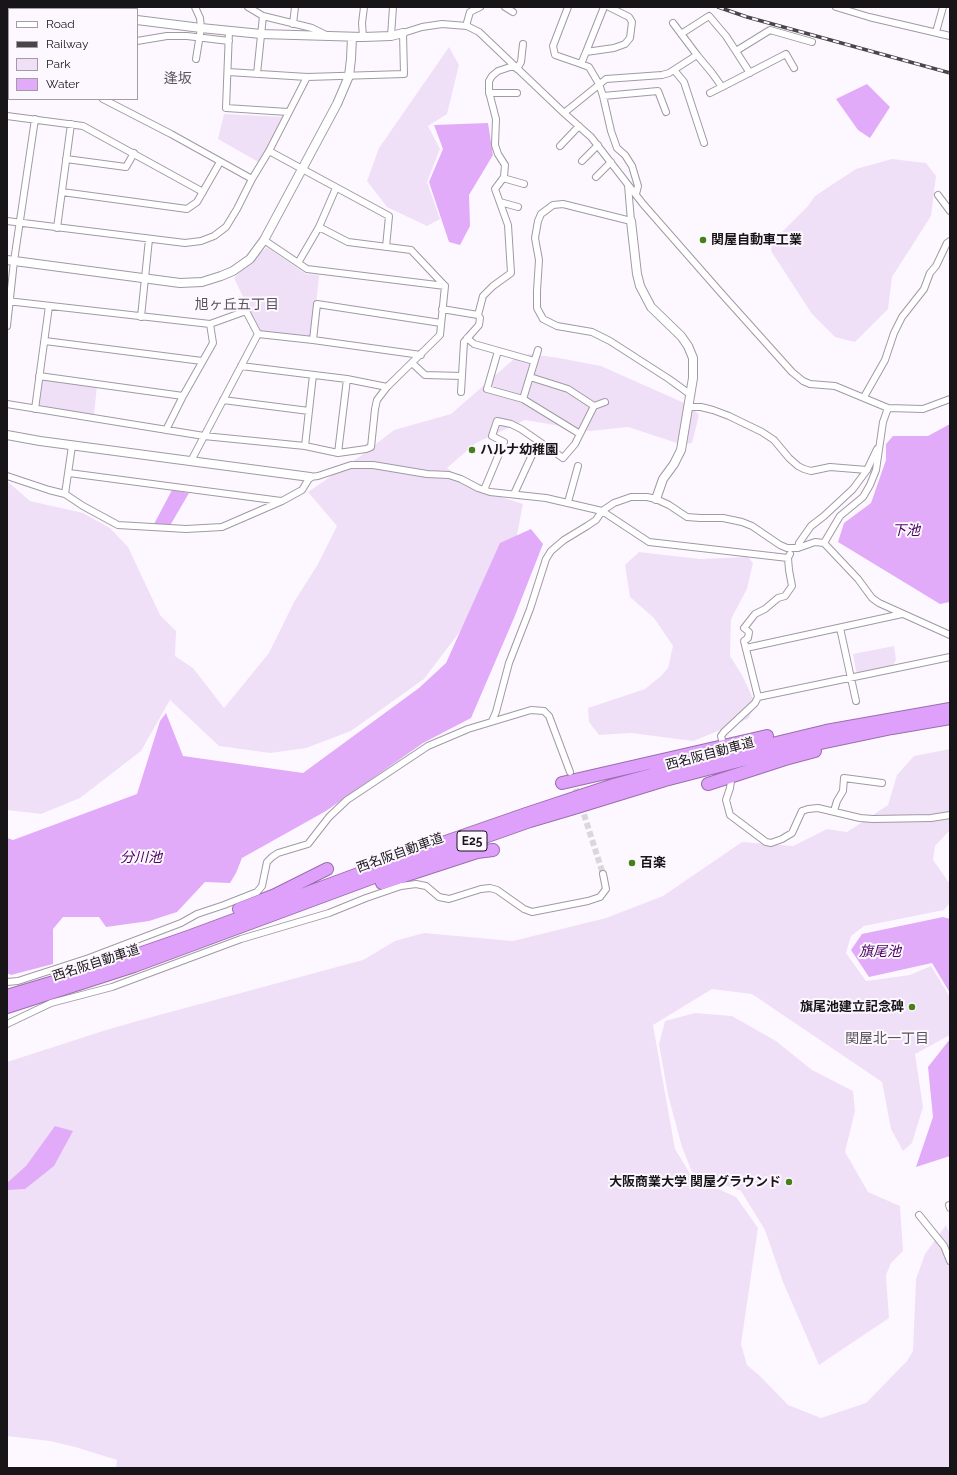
<!DOCTYPE html>
<meta charset="utf-8">
<style>
body{margin:0}
#map{position:relative;width:957px;height:1475px;overflow:hidden;background:#fdf8ff;font-family:Raleway,sans-serif}
canvas{display:block}
.frame{position:absolute;inset:0;border:8px solid #181519;pointer-events:none}
.legend{position:absolute;left:8px;top:8px;width:130px;height:92px;box-sizing:border-box;background:#fdf8ff;border:1px solid #a19da3;margin:0;padding:5px 7px;list-style:none;font-size:12px;color:#181519}
.legend li{display:flex;align-items:center;gap:8px;height:20px}
.legend b{width:20px;border:1px solid #a19da3}
</style>
<div id="map">
<canvas width="957" height="1475"></canvas>
<div class="frame"></div>
<ul class="legend">
<li><b style="height:5px;background:#fff"></b>Road</li>
<li><b style="height:5px;background:#49464a"></b>Railway</li>
<li><b style="height:11px;background:#f0e0f7"></b>Park</li>
<li><b style="height:11px;background:#e1abf9"></b>Water</li>
</ul>
</div>
<script>
const c = document.querySelector('canvas').getContext('2d');
c.lineJoin = 'round';
function fill(path, color) { c.fillStyle = color; c.fill(path, 'evenodd'); }
const shape = rows => new Path2D(rows.map(r => 'M' + r).join(''));
function trace(path, color, width, dash) { c.strokeStyle = color; c.lineWidth = width; c.lineCap = dash ? 'butt' : 'round'; c.setLineDash(dash || []); c.stroke(path); }
function write(font, color, halo, rows, align = 'center') {
  c.font = font + ' Raleway,"Noto Sans JP",sans-serif'; c.lineWidth = 4; c.setLineDash([]); c.textBaseline = 'middle'; c.strokeStyle = halo; c.fillStyle = color; for (const [text, x, y, turn = 0] of rows) {
    c.save(); c.translate(x, y); c.rotate((+turn || 0) * Math.PI / 180); c.textAlign = isNaN(turn) ? turn : align; if (halo) c.strokeText(text, 0, 0); c.fillText(text, 0, 0); c.restore();
  }
}
fill(shape([
 [449,47,459,65,447,114,428,126,440,149,427,182,440,219,427,226,387,207,367,181,379,148],
 [224,114,284,117,260,163,218,139],
 [892,159,926,163,936,176,931,216,892,277,888,309,855,342,835,337,812,314,771,251,772,242,808,206,815,196,856,169],
 [267,247,306,274,319,275,313,338,260,332,234,278],
 [530,354,559,358,601,366,691,406,699,415,692,443,683,445,628,427,590,431,525,420,476,443,447,468,476,489,523,504,516,540,490,589,458,634,424,679,351,731,306,748,270,753,219,746,170,700,141,751,80,798,41,814,7,810,7,481,30,501,83,513,110,528,128,547,160,615,176,631,175,656,193,668,224,708,269,653,294,602,318,564,337,526,308,492,362,455,394,430,451,414,515,358],
 [42,380,97,386,94,415,39,405],
 [639,552,700,559,748,557,753,563,747,589,731,619,730,656,742,675,756,705,748,719,693,741,631,733,599,735,589,722,588,708,645,689,661,676,668,668,673,646,654,618,630,597,625,565],
 [894,646,896,660,892,667,859,674,856,671,853,654],
 [950,749,950,830,935,846,933,860,950,884,950,903,944,910,864,926,851,936,846,953,866,981,910,975,931,966,950,997,950,1035,915,1054,923,1107,912,1143,903,1151,891,1129,882,1082,752,994,712,989,653,1025,675,1149,692,1177,736,1197,758,1228,741,1344,747,1365,760,1376,788,1405,821,1418,866,1403,907,1361,913,1351,916,1279,925,1254,946,1225,950,1235,950,1468,116,1468,117,1460,75,1447,50,1441,7,1436,7,1062,106,1030,148,1018,363,960,395,941,424,933,513,941,606,918,663,896,742,842,793,846,827,829,847,832,888,805,897,775,914,756],
 [695,1013,732,1016,776,1041,812,1070,853,1091,855,1111,845,1152,868,1192,900,1206,903,1251,891,1263,886,1275,889,1318,819,1365,783,1282,765,1230,741,1191,692,1172,682,1147,668,1095,659,1044,665,1021]
]), '#f0e0f7');
fill(shape([
 [867,84,890,107,870,138,858,130,836,99],
 [488,123,493,155,469,195,470,226,460,245,449,242,429,182,443,149,434,125],
 [950,424,950,602,940,604,838,542,844,523,871,503,886,460,886,444,893,436,928,436],
 [172,490,189,493,171,524,154,524],
 [531,529,543,544,514,618,471,718,423,743,326,811,242,858,236,873,230,883,205,882,177,912,149,921,106,927,99,917,63,917,53,929,53,964,11,975,7,973,7,838,13,840,137,794,160,721,166,713,183,756,303,773,419,688,446,663,500,543],
 [943,917,950,919,950,993,932,963,869,977,851,950,862,934],
 [950,1039,950,1156,916,1167,933,1117,928,1067],
 [55,1126,73,1131,54,1166,25,1189,7,1190,7,1183,26,1166]
]), '#e1abf9');
trace(shape([
 [573,780,603,874]
]), '#dbd6dc', 6, [6, 3]);
const minor = shape([
 [195,7,200,18,201,28,196,59],
 [248,7,263,16,312,28,326,35],
 [505,7,513,12],
 [568,7,553,46,555,55,581,64,586,52,614,48,625,44,630,38,632,22,629,17,609,7],
 [836,7,869,17,950,36],
 [673,23,697,55],
 [293,24,295,7],
 [466,26,470,12,480,7],
 [229,31,226,108,288,112],
 [936,32,943,7],
 [681,34,709,16,726,36,750,73],
 [391,36,393,7],
 [363,37,362,23,364,7],
 [137,41,167,36,187,36,229,41],
 [7,44,9,44],
 [736,51,770,30,812,42],
 [586,52,604,7],
 [581,64,589,67,599,84,603,96,658,91,666,112],
 [517,69,521,62,523,44],
 [674,70,684,82,704,143],
 [228,72,307,77,404,74,403,33,422,27,442,24,467,26,479,32,564,113,606,79,662,75,669,73,697,55,712,73,722,87,786,54,794,68],
 [257,74,263,16],
 [7,81,9,81],
 [489,93,517,93],
 [710,93,722,87],
 [603,96,611,131,617,148,625,155,632,166,638,186,636,194],
 [103,99,171,134,252,179],
 [564,113,591,137,643,204,722,294,792,372,803,381,810,384,835,386,888,408,923,409,950,399],
 [7,116,83,126,203,192],
 [560,146,579,126],
 [269,151,389,216,386,247],
 [66,159,126,167,134,153],
 [582,161,598,145],
 [596,177,611,162],
 [503,178,524,184],
 [628,185,631,221,563,204,553,205,541,214,538,221,535,238,539,260,537,291,537,308,543,319,557,326,592,332,610,341,669,379,691,395],
 [62,192,187,209,197,202,220,162],
 [938,195,950,211],
 [500,202,518,207],
 [7,221,185,243,201,241,214,236,226,227,237,209,252,179,269,151,307,77],
 [57,228,71,124],
 [264,240,307,269,445,286],
 [298,263,319,227,336,188],
 [7,301,210,324,246,311,258,334],
 [442,309,478,315],
 [141,317,149,239],
 [7,326,14,261,35,119],
 [258,334,313,340,421,355],
 [467,338,474,344,534,361],
 [313,340,317,304,441,323],
 [45,341,202,361],
 [498,351,487,389,523,399,580,434],
 [412,363,425,375,462,376],
 [241,366,347,379,387,387],
 [39,376,183,396],
 [530,377,568,389,594,406,605,402],
 [461,392,464,342,479,325,480,318,478,315,483,296,493,286,511,273,508,225,495,189,504,177,505,165,498,154,495,145,496,119,489,92,489,81,492,76,498,71,510,67,516,67],
 [864,397,885,360,894,333,902,317,924,289,930,273,936,266,947,243,950,241],
 [523,399,538,350],
 [223,400,309,411],
 [7,404,204,436,305,446,338,453,366,449,371,447,375,409,377,400,387,387,440,335,445,286,411,250,348,242,319,227],
 [689,407,701,407,713,410,729,416,762,432,774,440,789,458,798,466,804,469,811,471,830,467,867,470],
 [35,409,49,306],
 [166,430,183,396,213,343,210,324],
 [305,446,313,375],
 [338,453,347,379],
 [191,461,258,334],
 [69,473,281,501],
 [7,476,49,490,65,494,83,506,118,525,186,529,222,527,282,501,302,490,310,477,318,476,351,465,373,465,427,474,449,475,461,479,478,488,490,492,546,498,602,511,649,542,788,558],
 [484,490,504,442,492,436,497,421,511,424,521,429,563,458,575,444,594,406],
 [65,494,72,446],
 [514,494,538,442],
 [568,502,578,466],
 [824,543,840,516,863,497,870,485,876,470,883,422,888,408],
 [798,548,799,543,811,526,824,516,853,489,867,470,877,449],
 [840,628,856,701],
 [746,648,902,614],
 [758,697,950,657],
 [492,721,496,712,509,663,530,609,546,559,551,551,564,540,587,526,596,520,602,511,614,503,631,497,647,497,656,499,669,505,687,517,700,518,723,518,742,522,752,526,780,545,787,548,798,548,815,542,824,543,858,579,872,598,879,603,950,635],
 [722,740,721,736,724,732,755,703,758,697,744,641,748,638,749,632,744,628,755,614,765,609,778,598,785,596,792,586,789,570,788,558,790,554],
 [731,781,730,788,726,800,730,815,766,842,771,843,782,839,792,833,802,811,808,809,818,808,860,818,873,819,931,818,950,815],
 [834,811,837,801,843,791,844,778,882,783],
 [7,982,18,981,89,958,181,923,197,914,224,905,257,892,262,886,267,862,272,857,278,853,308,844,329,817,347,800,428,746,468,729,531,710,544,711,549,716,570,772],
 [7,1024,51,1003,112,987,241,939,329,913,366,898,401,886,416,884,426,886,439,897,449,899,481,889,490,888,497,890,524,909,532,912,588,901,600,897,606,889,603,874],
 [949,1205,950,1208],
 [919,1215,944,1246,950,1261]
]);
const tertiary = shape([
 [36,7,53,9],
 [137,20,201,28,261,34,363,37,391,36,403,33],
 [631,221,637,274,640,286,651,307,681,336,688,346,693,358,693,378,681,450,674,464,663,479,656,499],
 [7,260,180,283,202,282,221,276,233,271,250,259,264,240,337,104,349,76,351,59,352,37],
 [7,435,40,441,310,477]
]);
const motorway = shape([
 [562,783,767,736],
 [708,784,785,759,815,751],
 [382,883,477,852,493,850],
 [239,909,275,895,327,869],
 [7,996,84,973,188,937,434,846,526,814,614,785,706,760,826,731,950,709],
 [7,1007,134,966,439,853,530,821,574,808,665,780,754,757,892,728,950,718]
]);
trace(minor, '#a199a4', 8);
trace(tertiary, '#a199a4', 10);
trace(motorway, '#996fac', 14);
trace(minor, '#fff', 6);
trace(tertiary, '#fff', 8);
trace(motorway, '#dfa0fb', 12);
const rail = shape([
 [718,7,747,17,950,73]
]);
trace(rail, '#49464a', 3.5);
trace(rail, '#fdf8ff', 2, [6]);
for (const [x, y, r, color] of [
 [703,240,4,"#47801a"],
 [472,450,4,"#47801a"],
 [632,863,4,"#47801a"],
 [912,1007,4,"#47801a"],
 [789,1182,4,"#47801a"]
]) { const dot = new Path2D(); dot.arc(x, y, r, 0, 2 * Math.PI); c.fillStyle = color; c.fill(dot); trace(dot, '#fdf8ff', 1.5); }
for (const [x, y, w] of [
 [472,841,30]
]) { const box = new Path2D(); box.roundRect(x - w / 2, y - 10, w, 20, 3); c.fillStyle = '#fdf8ff'; c.fill(box); trace(box, '#181519', 1); }
write('bold 12px', '#181519', null, [
 ["E25",472,841]
]);
write('bold 13px', '#181519', '#fdf8ff', [
 ["関屋自動車工業",711,240],
 ["ハルナ幼稚園",480,450],
 ["百楽",640,863],
 ["旗尾池建立記念碑",904,1007,"right"],
 ["大阪商業大学 関屋グラウンド",781,1182,"right"]
], 'left');
write('13px', '#181519', '#fdf8ff', [
 ["西名阪自動車道",710,754,-15],
 ["西名阪自動車道",400,853,-20],
 ["西名阪自動車道",96,963,-18]
]);
write('14px', '#5b545e', '#fdf8ff', [
 ["逢坂",178,79],
 ["旭ヶ丘五丁目",237,305],
 ["関屋北一丁目",887,1039]
]);
write('italic 14px', '#490060', '#fdf8ff', [
 ["下池",906,531],
 ["分川池",141,858],
 ["旗尾池",880,952]
]);
</script>
